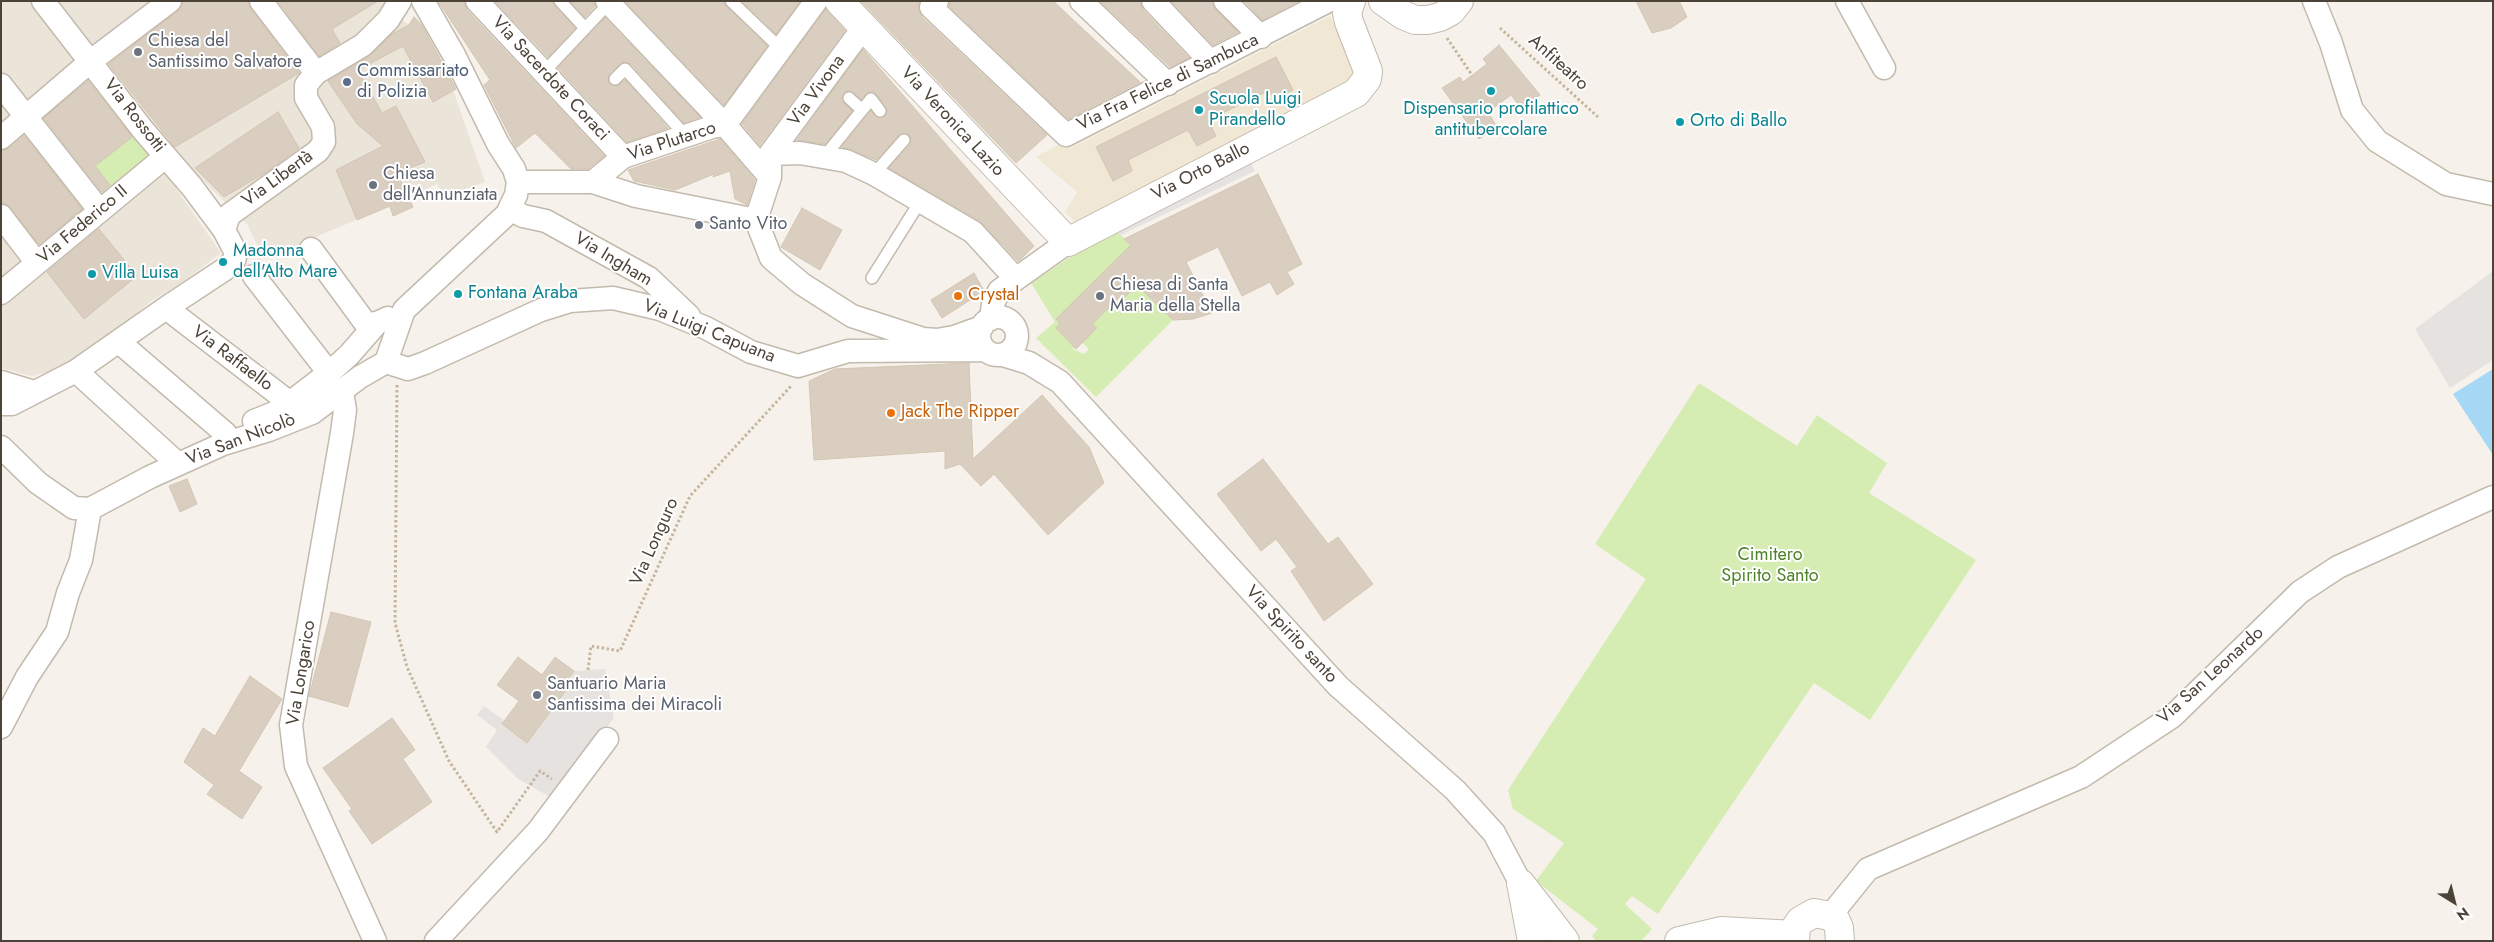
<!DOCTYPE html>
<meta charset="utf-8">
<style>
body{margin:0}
#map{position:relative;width:2494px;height:942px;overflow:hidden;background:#f6f2eb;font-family:Jost,sans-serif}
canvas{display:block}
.frame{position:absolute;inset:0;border:2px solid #4b4338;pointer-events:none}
.north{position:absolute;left:2429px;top:877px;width:50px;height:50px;-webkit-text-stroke:4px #fff;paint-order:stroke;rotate:144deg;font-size:14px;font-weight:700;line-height:20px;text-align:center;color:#4b4338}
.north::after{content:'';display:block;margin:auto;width:18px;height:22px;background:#4b4338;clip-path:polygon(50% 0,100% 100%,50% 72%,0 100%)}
</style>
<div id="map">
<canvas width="2494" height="942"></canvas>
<div class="frame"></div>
<div class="north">N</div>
</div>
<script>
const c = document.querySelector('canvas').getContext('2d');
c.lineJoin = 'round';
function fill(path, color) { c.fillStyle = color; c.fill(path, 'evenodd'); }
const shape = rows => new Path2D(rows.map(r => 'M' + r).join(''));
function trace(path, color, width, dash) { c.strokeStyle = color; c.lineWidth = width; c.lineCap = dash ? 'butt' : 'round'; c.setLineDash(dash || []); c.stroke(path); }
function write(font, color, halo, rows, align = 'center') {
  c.font = font + ' Jost,sans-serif'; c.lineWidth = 4; c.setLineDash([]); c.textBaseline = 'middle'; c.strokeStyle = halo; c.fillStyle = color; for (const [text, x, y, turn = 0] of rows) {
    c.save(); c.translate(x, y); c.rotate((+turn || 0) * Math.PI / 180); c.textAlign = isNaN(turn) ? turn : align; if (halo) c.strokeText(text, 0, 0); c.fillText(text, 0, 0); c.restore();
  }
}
fill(shape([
 [1,1,33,1,155,158,221,253,181,283,151,301,118,329,69,366,32,376,1,368],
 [55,1,382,1,408,25,414,17,440,42,453,90,485,182,445,196,437,184,409,197,413,207,393,216,389,206,264,259,247,224,171,149]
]), '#eae4d9');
fill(shape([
 [1330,16,1355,60,1355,71,1348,82,1077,224,1065,212,1077,192,1036,157,1062,143,1071,148]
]), '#f0e7d4');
fill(shape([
 [136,134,155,158,114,190,95,166],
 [1114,228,1131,245,1056,328,1074,347,1073,349,1084,354,1089,349,1082,342,1097,329,1092,324,1122,295,1124,297,1151,265,1144,292,1173,320,1096,397,1036,338,1055,322,1031,283],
 [1699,383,1797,446,1817,415,1887,463,1869,493,1976,560,1870,720,1814,683,1658,914,1632,896,1625,904,1652,929,1641,941,1596,941,1592,936,1598,929,1536,881,1564,843,1513,809,1508,790,1646,579,1595,544]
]), '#d5ecb2');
fill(shape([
 [1250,161,1255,171,1121,235,1114,228],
 [2493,271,2493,360,2450,388,2415,329],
 [605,669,614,718,552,798,518,779,486,747,497,730,477,715,484,706,504,720,502,725,527,743,567,690,563,686,574,671]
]), '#e5e2df');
fill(shape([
 [2493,369,2493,455,2453,394]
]), '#a6d8f5');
const building = shape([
 [183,1,248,1,251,9,299,73,175,147,109,64,178,11,183,1],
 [278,1,378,1,332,29,340,43,319,56,278,1],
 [438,1,464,1,467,10,604,156,588,169,571,169,535,133,516,148,484,85,490,80,438,1],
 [495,1,553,1,575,28,548,57,495,1],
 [570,1,594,1,595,6,585,17,570,1],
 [625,1,724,1,726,6,767,46,724,105,625,1],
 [742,1,800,1,776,34,742,1],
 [861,1,920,1,918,10,922,17,1047,135,1016,163,861,1],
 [950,1,1053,1,1140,82,1068,119,949,6,950,1],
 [1100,1,1140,1,1143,10,1189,58,1170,67,1100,1],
 [1171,1,1212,1,1216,10,1238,32,1213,45,1171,1],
 [1244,1,1299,1,1262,20,1244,1],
 [1636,1,1679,1,1687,17,1671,28,1652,33,1636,1],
 [826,9,845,30,760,145,742,124,826,9],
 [414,17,421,24,456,89,433,102,403,46,358,70,382,113,396,106,425,162,397,173,413,207,393,216,390,206,357,220,336,170,383,146,357,124,328,81,370,56,392,34,409,25,414,17],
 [605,18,700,117,684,123,631,64,623,62,609,74,609,84,616,86,625,80,668,128,627,142,558,68,605,18],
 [1499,45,1540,95,1521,108,1511,95,1488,112,1497,127,1479,139,1442,88,1460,77,1463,82,1487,64,1483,59,1499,45],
 [863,49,1034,246,1020,260,1018,261,980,221,889,168,910,145,911,138,909,134,899,135,876,160,842,147,871,111,878,118,887,114,886,106,874,92,868,92,861,99,851,91,844,93,842,101,852,111,825,144,797,140,863,49],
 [1276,57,1293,90,1274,100,1270,90,1208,120,1216,136,1197,146,1188,130,1128,160,1132,171,1113,181,1096,147,1276,57],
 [88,81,132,137,95,166,110,185,102,192,44,118,88,81],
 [278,112,299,148,268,171,224,197,195,168,278,112],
 [24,136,82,209,39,244,11,208,1,202,1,151,10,148,24,136],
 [720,139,755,180,747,205,735,199,730,171,713,177,714,174,675,190,634,181,628,170,720,139],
 [1258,174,1302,264,1287,272,1294,284,1277,295,1270,282,1242,296,1218,247,1186,262,1212,313,1193,319,1173,320,1137,285,1124,298,1122,295,1092,324,1097,328,1076,349,1056,328,1060,323,1056,319,1131,245,1124,239,1258,174],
 [802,208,842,230,820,270,781,247,802,208],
 [99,229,137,276,84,319,47,272,99,229],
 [974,273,984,291,942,318,931,300,974,273],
 [969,363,973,459,1042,395,1089,447,1104,483,1048,535,994,474,981,486,960,464,945,469,945,451,814,460,809,381,835,369,969,363],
 [1263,459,1328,544,1338,537,1373,584,1324,621,1291,571,1297,567,1276,539,1261,551,1217,494,1263,459],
 [187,479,197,504,180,512,169,486,187,479],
 [331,612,371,622,348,707,309,696,331,612],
 [518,657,542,675,555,657,574,671,563,686,567,689,527,743,502,724,519,701,497,685,518,657],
 [250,676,282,699,239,771,262,787,242,819,207,794,214,785,184,762,203,728,215,736,250,676],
 [392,718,415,750,403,759,432,802,372,844,349,811,352,809,323,768,392,718]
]);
fill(building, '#d9cec0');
trace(building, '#d4c5b2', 1);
const service = shape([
 [560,1,585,28],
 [731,1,780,48],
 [544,72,609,3],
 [615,79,625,69,686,136],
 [849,98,862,110],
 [824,157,871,99,880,111],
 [874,174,904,140],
 [872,278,921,200]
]);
const minor = shape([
 [261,1,316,73],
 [477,1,623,157],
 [607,1,725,125,770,177],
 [937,1,931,7,1066,135,1328,1],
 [1081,1,1168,84],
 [1153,1,1211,62],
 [1225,1,1261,37],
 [1847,1,1884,68],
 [2314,1,2331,43,2352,110,2377,141,2446,184,2493,194],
 [1,85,100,211],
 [1,138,91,61,170,1],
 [770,154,770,177,756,220,771,258,802,284,852,316,923,339,937,340,954,337,982,327],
 [770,154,800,153,846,161,874,174,973,232,1015,278],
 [770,154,863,28],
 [518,182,593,182,636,196,756,220],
 [593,182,623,157,712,127,725,125,816,1],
 [510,209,523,216,546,221,649,278,689,316],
 [1,216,37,263],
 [224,230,229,215,318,151,324,142,323,127,306,98,306,85,316,73,363,45,388,20,400,1],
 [311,249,366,324,377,323,388,318],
 [254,276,329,373],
 [1,293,165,157],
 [174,314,290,403],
 '979 336a19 19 0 1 1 38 0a19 19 0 1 1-38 0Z',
 [991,319,993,304,999,291,1068,242],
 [119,342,225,433],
 [1003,355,1029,363,1060,382,1338,686,1455,790,1494,833,1521,884],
 [386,362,408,369,425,363,541,310,570,301,613,298,660,309,706,328,751,352,798,366,848,351,985,350],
 [386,362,404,310,507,214,516,195,518,182,514,169,498,144,454,55,423,1],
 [76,371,178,464],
 [1,382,34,392],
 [342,392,345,410,342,433,291,725,296,766,375,941],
 [1,404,12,404,76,371,166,308,225,269,234,261,236,253,224,230,192,187,143,130,43,1],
 [254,421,279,411,329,373,349,355,377,323],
 [1,447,38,483,74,508,90,509,150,477,223,444,269,430,312,413,360,377,386,362],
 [1,727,27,677,57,632,68,593,81,560,90,509],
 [1830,916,1868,869,2081,777,2173,716,2300,592,2338,567,2493,497],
 [436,941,538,831,607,739]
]);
const tertiary = shape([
 [839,1,1068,242,1356,93,1367,79,1368,71,1349,22,1347,13,1351,1],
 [1383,1,1403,15,1415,20,1428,20,1440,17,1451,11,1459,1],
 [1521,884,1565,941],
 [1522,888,1532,941],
 [1679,941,1721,931,1795,935],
 [1795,941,1796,927,1800,921,1814,913,1830,916,1836,921,1839,928,1840,941]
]);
trace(service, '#c3baad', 14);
trace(minor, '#c3baad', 25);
trace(tertiary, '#c3baad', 30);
trace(shape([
 [1500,28,1598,117],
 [1447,38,1472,75],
 [397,385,395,623,407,667,449,761,497,832,540,771,552,779],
 [588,670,591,646,620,651,690,496,792,385]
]), '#c5b59d', 3, [2.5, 2.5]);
trace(service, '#fff', 11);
trace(minor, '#fff', 22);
trace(tertiary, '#fff', 28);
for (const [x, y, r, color] of [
 [138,52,5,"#6b7280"],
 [347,82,5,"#5c6f8a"],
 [1491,91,5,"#0f9aa8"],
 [1199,110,5,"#0f9aa8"],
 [1680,122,5,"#0f9aa8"],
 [373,185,5,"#6b7280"],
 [699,225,5,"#6b7280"],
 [223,262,5,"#0f9aa8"],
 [92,274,5,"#0f9aa8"],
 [458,294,5,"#0f9aa8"],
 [958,296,5,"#e8710a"],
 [1100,296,5,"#6b7280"],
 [891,413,5,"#e8710a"],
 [537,695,5,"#6b7280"]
]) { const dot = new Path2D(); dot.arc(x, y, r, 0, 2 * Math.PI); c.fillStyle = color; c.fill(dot); trace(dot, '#fff', 2); }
write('18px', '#5b616d', '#fff', [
 ["Chiesa del",148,42],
 ["Santissimo Salvatore",148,63],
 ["Chiesa",383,175],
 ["dell'Annunziata",383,196],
 ["Santo Vito",709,225],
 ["Chiesa di Santa",1110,286],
 ["Maria della Stella",1110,307],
 ["Santuario Maria",547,685],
 ["Santissima dei Miracoli",547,706]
], 'left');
write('18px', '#4b4338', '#fff', [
 ["Anfiteatro",1558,63,42],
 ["Via Sacerdote Coraci",550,79,47],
 ["Via Fra Felice di Sambuca",1168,83,-26],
 ["Via Vivona",817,91,-54],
 ["Via Rossotti",134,116,52],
 ["Via Veronica Lazio",952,122,47],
 ["Via Plutarco",672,142,-18],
 ["Via Orto Ballo",1201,172,-27],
 ["Via Libertà",278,179,-36],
 ["Via Federico II",83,225,-40],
 ["Via Ingham",613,260,31],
 ["Via Luigi Capuana",709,332,22],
 ["Via Raffaello",232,359,37],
 ["Via San Nicolò",241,440,-21],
 ["Via Longuro",655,542,-66],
 ["Via Spirito santo",1291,635,47],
 ["Via Longarico",302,673,-81],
 ["Via San Leonardo",2211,676,-42]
]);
write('18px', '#4e5e75', '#fff', [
 ["Commissariato",357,72],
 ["di Polizia",357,93]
], 'left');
write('18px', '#0d838f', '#fff', [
 ["Scuola Luigi",1209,100],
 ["Pirandello",1209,121],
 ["Dispensario profilattico",1491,110,"center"],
 ["antitubercolare",1491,131,"center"],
 ["Orto di Ballo",1690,122],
 ["Madonna",233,252],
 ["dell'Alto Mare",233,273],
 ["Villa Luisa",102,274],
 ["Fontana Araba",468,294]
], 'left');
write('18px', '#c56008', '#fff', [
 ["Crystal",968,296],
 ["Jack The Ripper",901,413]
], 'left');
write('18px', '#4d8227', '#fff', [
 ["Cimitero",1770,556],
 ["Spirito Santo",1770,577]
]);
</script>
